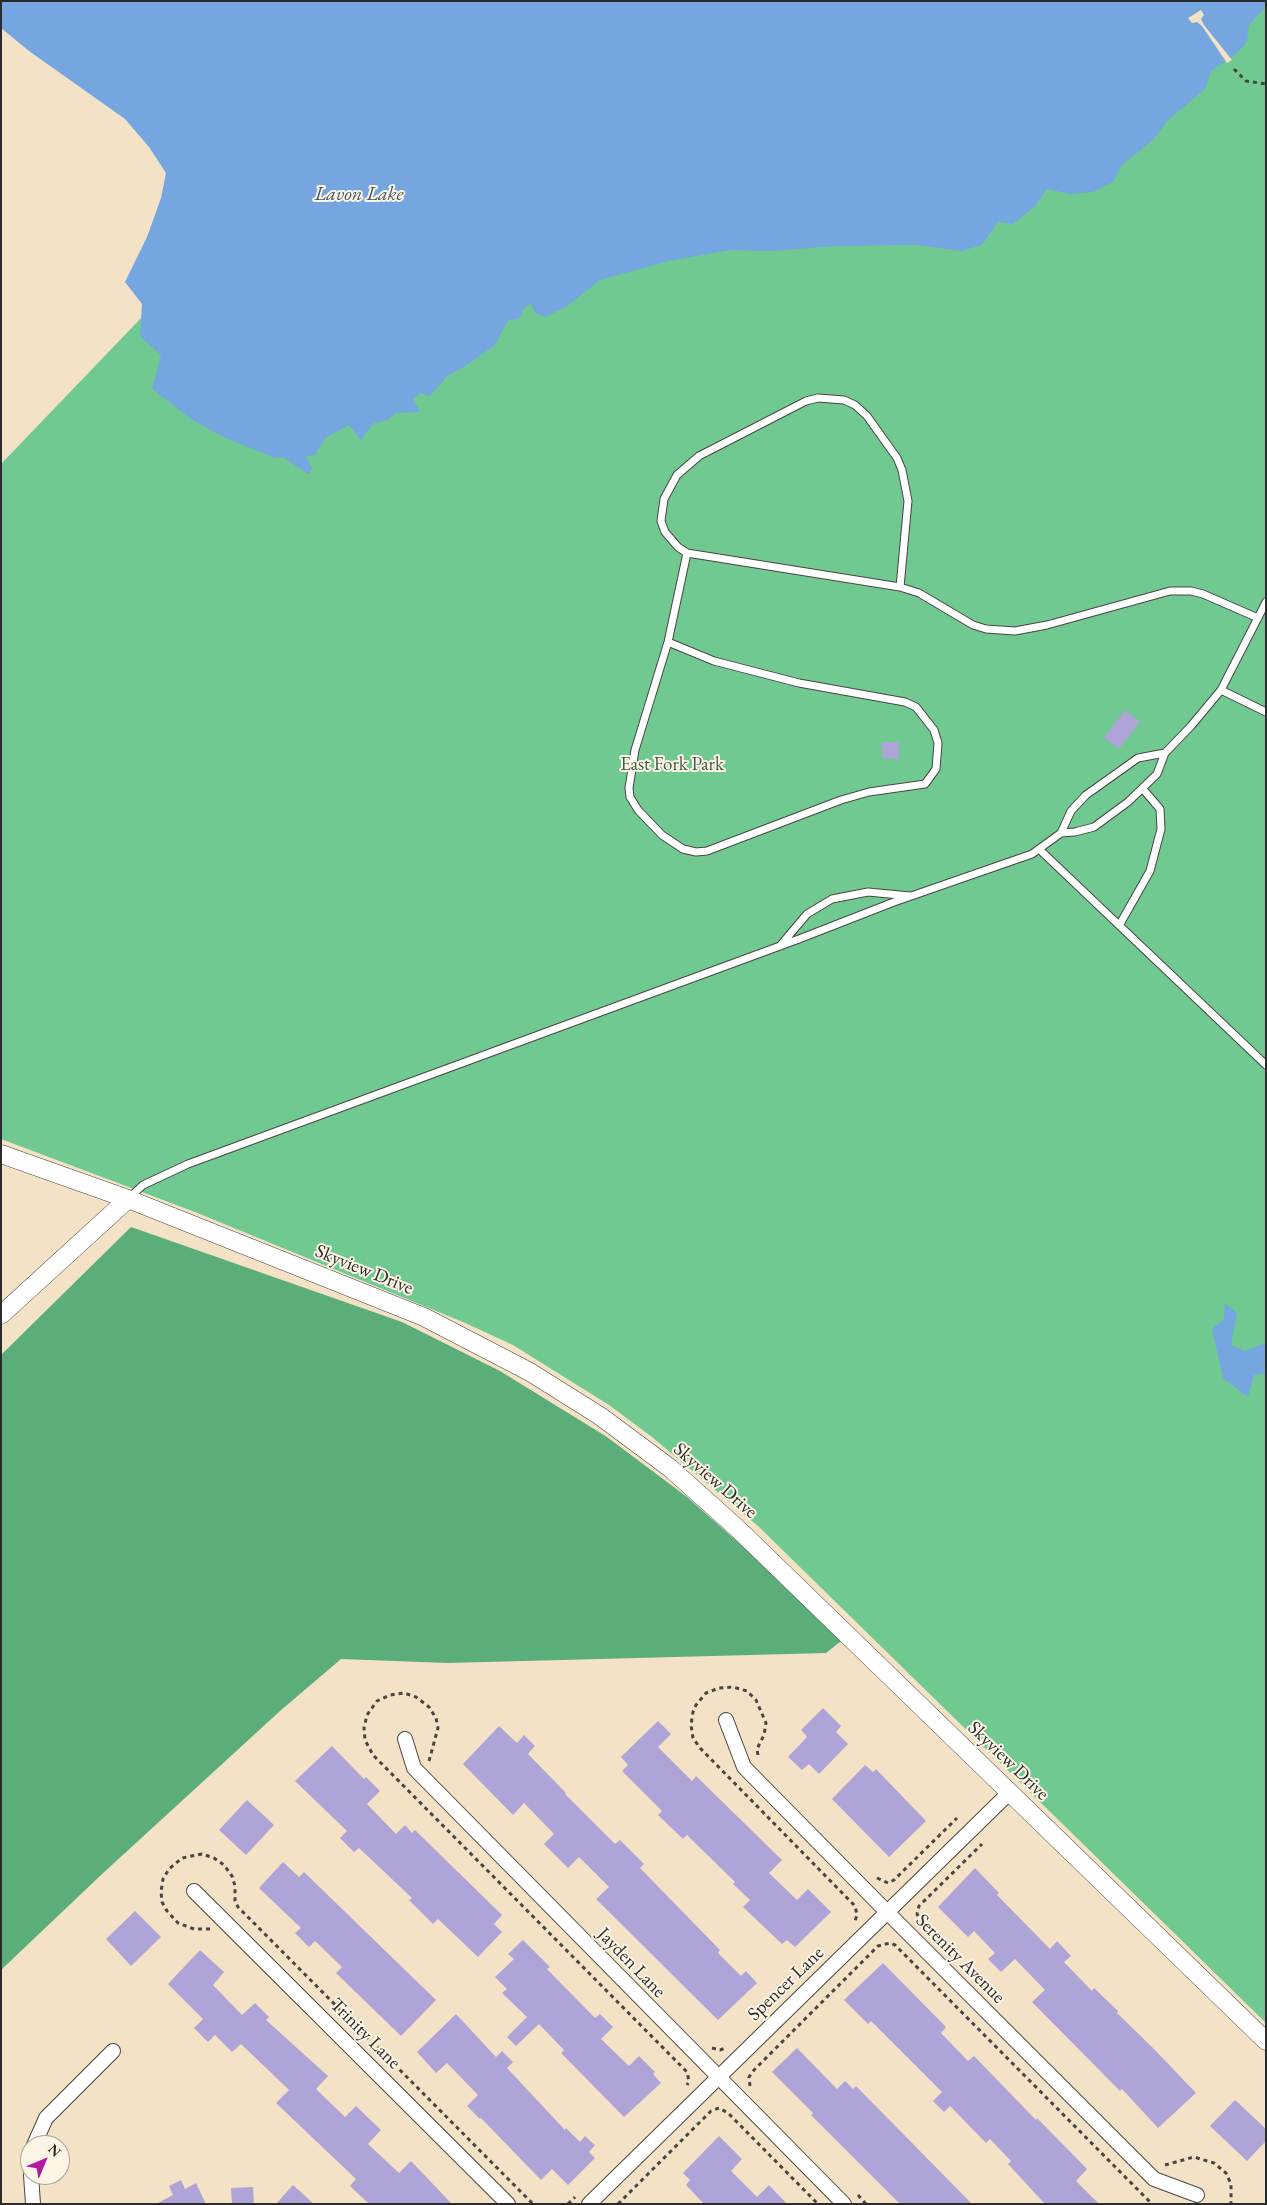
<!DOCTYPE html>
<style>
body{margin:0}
#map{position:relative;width:1267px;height:2205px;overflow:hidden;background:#f3e2c6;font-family:"EB Garamond",serif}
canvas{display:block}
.frame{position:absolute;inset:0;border:2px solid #2b2b2b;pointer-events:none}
.north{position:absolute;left:20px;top:2135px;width:50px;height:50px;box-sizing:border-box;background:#fcf5e5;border:1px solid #a8a49b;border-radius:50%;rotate:45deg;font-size:14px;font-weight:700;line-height:20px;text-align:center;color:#2b2b2b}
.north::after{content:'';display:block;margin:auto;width:18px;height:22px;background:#b5179e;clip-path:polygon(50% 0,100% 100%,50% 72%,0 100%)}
</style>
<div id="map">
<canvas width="1267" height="2205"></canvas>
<div class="frame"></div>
<div class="north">N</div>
</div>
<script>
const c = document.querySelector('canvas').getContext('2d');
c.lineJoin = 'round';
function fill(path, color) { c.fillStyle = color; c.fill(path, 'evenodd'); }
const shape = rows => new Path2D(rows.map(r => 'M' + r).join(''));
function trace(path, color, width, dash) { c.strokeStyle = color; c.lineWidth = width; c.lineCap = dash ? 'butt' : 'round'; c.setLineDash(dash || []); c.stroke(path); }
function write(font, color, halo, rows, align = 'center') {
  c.font = font + ' "EB Garamond",serif'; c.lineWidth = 4; c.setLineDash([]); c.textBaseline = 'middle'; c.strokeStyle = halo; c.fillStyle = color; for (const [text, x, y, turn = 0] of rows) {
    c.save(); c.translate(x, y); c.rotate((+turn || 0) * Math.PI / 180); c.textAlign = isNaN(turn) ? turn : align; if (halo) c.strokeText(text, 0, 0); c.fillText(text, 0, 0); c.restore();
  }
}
fill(shape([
 [1266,1,1266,2023,758,1526,652,1437,609,1405,513,1345,463,1322,195,1212,1,1139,1,464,192,265]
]), '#6fc990');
fill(shape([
 [131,1227,402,1322,500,1371,607,1437,687,1497,750,1553,841,1641,826,1653,448,1663,341,1659,280,1711,101,1875,1,1970,1,1355]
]), '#5bad7a');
fill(shape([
 [1,1,1266,1,1266,6,1249,25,1247,42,1236,54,1211,71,1205,89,1168,120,1153,140,1122,165,1113,182,1093,192,1070,194,1047,189,1036,205,1013,224,998,222,982,245,961,251,918,245,836,246,771,251,730,250,669,261,600,280,566,307,545,317,535,313,531,304,524,308,519,319,508,320,495,345,464,367,447,376,430,396,420,393,413,399,420,412,395,413,388,420,374,423,361,440,349,425,325,438,315,455,306,456,312,469,308,474,283,457,276,458,225,438,191,419,152,389,161,355,140,336,142,304,125,282,147,237,161,198,166,173,149,147,125,119,29,51,1,28],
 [1225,1303,1237,1313,1231,1345,1245,1351,1266,1343,1266,1373,1254,1375,1248,1397,1223,1378,1212,1329,1224,1319]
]), '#75a6e0');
fill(shape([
 [1201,10,1204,15,1201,19,1204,25,1232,60,1227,63,1202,26,1197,22,1192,23,1188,18]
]), '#f3e2c6');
fill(shape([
 [1125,710,1140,722,1119,749,1104,738],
 [882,742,899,742,899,759,882,758],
 [823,1708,841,1726,836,1732,848,1744,819,1774,809,1764,802,1770,788,1757,807,1737,801,1730],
 [658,1721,671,1734,658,1747,692,1781,696,1776,782,1860,769,1873,797,1900,808,1889,831,1912,795,1947,787,1940,782,1944,743,1907,750,1900,733,1884,735,1882,687,1835,683,1839,658,1815,662,1811,622,1771,628,1765,621,1757],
 [499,1726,517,1743,524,1735,535,1746,528,1754,566,1793,565,1794,615,1844,620,1840,644,1864,640,1868,720,1950,718,1953,741,1976,746,1971,757,1983,718,2020,596,1899,609,1887,579,1857,568,1868,544,1844,554,1834,524,1803,513,1815,463,1764],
 [332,1746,364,1779,366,1777,380,1791,367,1804,396,1834,405,1825,412,1833,415,1830,502,1915,494,1924,502,1932,478,1957,438,1919,433,1924,409,1900,412,1898,359,1848,354,1852,340,1838,347,1831,295,1781],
 [865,1765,873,1772,876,1769,926,1821,889,1857,832,1799],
 [247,1800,274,1825,246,1855,219,1830],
 [283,1862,299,1877,304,1872,436,2000,401,2036,336,1973,342,1967,315,1941,309,1947,295,1933,301,1928,259,1888],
 [975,1868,999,1893,997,1895,1050,1949,1057,1941,1071,1956,1064,1962,1092,1991,1094,1988,1118,2011,1117,2013,1154,2049,1196,2093,1158,2128,1122,2089,1120,2091,1032,2002,1045,1990,1015,1959,1001,1972,988,1959,995,1953,974,1931,968,1937,938,1907],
 [135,1911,161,1937,131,1966,106,1939],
 [523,1940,550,1967,547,1969,595,2018,600,2014,613,2027,601,2039,629,2066,639,2056,655,2072,653,2074,661,2083,624,2117,561,2053,564,2050,539,2024,516,2046,507,2037,527,2017,502,1993,507,1989,495,1977,514,1959,508,1954],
 [200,1950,224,1972,213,1985,242,2015,255,2003,269,2017,266,2020,328,2076,316,2089,345,2117,356,2106,381,2130,368,2144,399,2173,411,2161,452,2204,369,2204,350,2186,356,2179,276,2103,289,2090,241,2044,232,2052,215,2035,208,2042,194,2028,203,2019,168,1984],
 [883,1963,946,2027,941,2033,968,2061,974,2056,1036,2120,1037,2118,1087,2169,1076,2181,1099,2204,1045,2204,1008,2164,1011,2161,990,2139,986,2143,950,2106,944,2112,933,2101,942,2092,871,2021,868,2024,844,2000],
 [456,2014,496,2057,502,2051,513,2062,507,2068,565,2130,566,2128,580,2142,585,2136,595,2145,589,2152,595,2158,568,2185,552,2169,541,2180,481,2118,480,2119,467,2106,478,2095,447,2063,436,2073,417,2052],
 [797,2048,837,2089,845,2081,853,2089,856,2086,972,2204,900,2204,811,2115,813,2113,772,2072],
 [1235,2100,1266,2129,1266,2141,1247,2161,1210,2126],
 [719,2136,742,2159,731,2171,757,2197,769,2185,787,2204,704,2204,686,2185,690,2180,683,2173],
 [181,2180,185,2189,196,2183,206,2204,156,2204,173,2195,169,2186],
 [293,2185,314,2204,276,2204],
 [253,2187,254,2204,232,2204,231,2188]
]), '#afa4d7');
const service = shape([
 [900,587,908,501,902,470,897,458,867,416,855,405,844,400,818,398,806,401,699,456,677,475,664,499,661,521,665,532,678,547,687,553,900,587,919,593,973,625,986,629,1015,631,1047,625,1170,591,1191,591,1203,594,1258,618],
 [668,642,714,661,799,683,905,702,916,707,934,730,938,743,936,769,925,784,869,792,841,800,707,851,696,852,683,849,662,835,638,810,630,797,629,788,635,750,668,642,687,553],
 [1221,690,1266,712],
 [1061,833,1075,832,1094,827,1128,802,1157,774,1165,753,1191,726,1221,690,1266,602],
 [1040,850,1266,1065],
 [1120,924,1150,871,1161,829,1160,809,1143,789],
 [780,946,807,914,832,899,868,892,910,896],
 [128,1199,143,1185,188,1164,799,939,894,902,1032,854,1061,833,1071,811,1086,795,1138,758,1165,753]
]);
const minor = shape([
 [726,1720,744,1767,887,1912,1154,2179,1197,2195],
 [405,1739,414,1768,844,2204],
 [194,1891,508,2204],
 [34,2145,46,2118,113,2051],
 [31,2175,33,2204],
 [589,2204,1010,1792]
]);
const tertiary = shape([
 [1,1154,128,1199,424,1317,530,1372,600,1416,670,1468,738,1529,1266,2041],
 [1,1315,128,1199]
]);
trace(service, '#494642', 9);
trace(minor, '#494642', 16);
trace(tertiary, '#494642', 19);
trace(shape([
 [1234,69,1246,81,1266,84],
 [758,1755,757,1749,764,1735,766,1723,756,1700,747,1691,733,1687,719,1688,706,1693,696,1705,693,1712,691,1725,693,1738,700,1748,855,1906,857,1915,855,1921],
 [429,1761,438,1728,436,1718,429,1707,416,1697,404,1693,390,1695,377,1701,367,1715,364,1728,365,1740,373,1755,687,2072,689,2081,687,2085],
 [877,1878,888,1883,894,1880,957,1818],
 [922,1923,917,1914,919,1906,982,1844],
 [210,1929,194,1929,178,1923,167,1911,162,1902,161,1892,163,1879,169,1869,182,1858,202,1854,214,1858,224,1865,232,1876,235,1886,235,1901,238,1907,533,2204],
 [712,2048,720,2050,725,2048],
 [750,2086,749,2077,754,2070,878,1946,890,1943,895,1945,1152,2204],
 [1165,2165,1194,2157,1214,2163,1226,2173,1231,2184,1231,2204],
 [858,2195,866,2204],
 [568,2204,575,2197],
 [618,2204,711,2111,719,2108,728,2113,818,2204]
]), '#494642', 3, [4, 4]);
trace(service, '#fff', 7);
trace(minor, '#fff', 14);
trace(tertiary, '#fff', 18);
write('19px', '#3f5a49', '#fcf5e5', [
 ["East Fork Park",672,765]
]);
write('19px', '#2b2b2b', '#fcf5e5', [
 ["Skyview Drive",364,1270,22],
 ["Skyview Drive",715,1481,41],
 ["Skyview Drive",1008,1761,44],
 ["Serenity Avenue",960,1959,45],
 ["Jayden Lane",631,1963,46],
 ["Spencer Lane",786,1984,-44],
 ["Trinity Lane",365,2034,45]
]);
write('italic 20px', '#45566a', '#fcf5e5', [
 ["Lavon Lake",359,195]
]);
</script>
